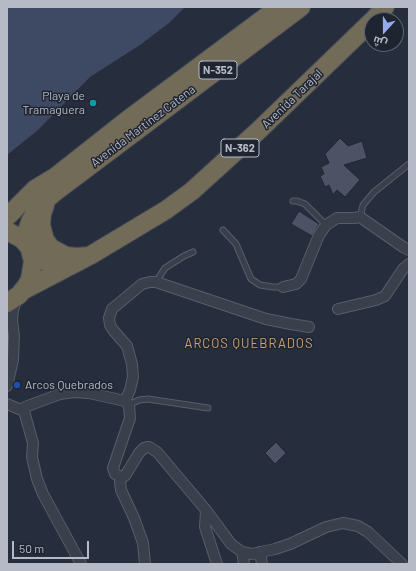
<!DOCTYPE html>
<meta charset="utf-8">
<style>
body{margin:0}
#map{position:relative;width:416px;height:571px;overflow:hidden;background:#262d3c;font-family:Barlow,Cairo,sans-serif}
canvas{display:block}
.frame{position:absolute;inset:0;border:8px solid #b6bac7;pointer-events:none}
.north{position:absolute;left:364px;top:12px;width:40px;height:40px;box-sizing:border-box;background:#1f2431;border:1px solid #5b606d;border-radius:50%;rotate:201deg;font-size:11px;font-weight:700;line-height:16px;text-align:center;color:#b6bac7}
.north::after{content:'';display:block;margin:auto;width:14px;height:18px;background:#94abee;clip-path:polygon(50% 0,100% 100%,50% 72%,0 100%)}
.scale{position:absolute;left:12px;top:541px;width:77px;height:18px;box-sizing:border-box;border:2px solid #b6bac7;border-top:0;padding-left:5px;font-size:12px;line-height:14px;white-space:nowrap;color:#b6bac7;-webkit-text-stroke:3px #1f2431;paint-order:stroke}
</style>
<div id="map">
<canvas width="416" height="571"></canvas>
<div class="frame"></div>
<div class="north">ش</div>
<div class="scale">50 m</div>
</div>
<script>
const c = document.querySelector('canvas').getContext('2d');
c.lineJoin = 'round';
function fill(path, color) { c.fillStyle = color; c.fill(path, 'evenodd'); }
const shape = rows => new Path2D(rows.map(r => 'M' + r).join(''));
function trace(path, color, width, dash) { c.strokeStyle = color; c.lineWidth = width; c.lineCap = dash ? 'butt' : 'round'; c.setLineDash(dash || []); c.stroke(path); }
function write(font, color, halo, rows, align = 'center') {
  c.font = font + ' Barlow,sans-serif'; c.lineWidth = 3; c.setLineDash([]); c.textBaseline = 'middle'; c.strokeStyle = halo; c.fillStyle = color; for (const [text, x, y, turn = 0] of rows) {
    c.save(); c.translate(x, y); c.rotate((+turn || 0) * Math.PI / 180); c.textAlign = isNaN(turn) ? turn : align; if (halo) c.strokeText(text, 0, 0); c.fillText(text, 0, 0); c.restore();
  }
}
fill(shape([
 [7,7,185,7,169,23,140,45,90,77,38,130,7,155]
]), '#3e4963');
const building = shape([
 [340,138,348,146,362,141,367,158,344,165,360,180,345,197,337,190,333,195,329,185,325,187,320,176,324,174,321,167,329,163,325,154,340,138],
 [299,211,319,224,312,236,291,224,299,211],
 [276,442,286,453,275,464,265,453,276,442]
]);
fill(building, '#4d5364');
trace(building, '#212633', 1);
const lane = shape([
 [293,201,297,201,305,204,326,225],
 [360,217,363,205,374,192,409,164],
 [223,230,236,244,251,279,260,285,273,287,283,287],
 [156,282,165,268,184,256,193,252],
 [129,405,139,400,148,399,208,408]
]);
const street = shape([
 [283,287,296,284,301,279,319,235,326,225,337,218,354,218,360,217,403,247,409,250],
 [338,309,376,300,385,296,403,269,409,264],
 [7,386,13,360,14,336,12,320,13,310,17,299],
 [125,401,130,390,133,377,132,364,127,346,113,330,110,325,109,318,112,309,142,284,150,282,156,282,266,319,291,324,309,327],
 [7,404,24,411],
 [206,510,205,527,217,564],
 [242,552,244,564],
 [260,552,262,564],
 [81,564,43,494,37,479,32,457,33,443,24,411,25,407,60,394,74,392,89,393,125,401,129,405,130,418,113,468,115,474,122,477],
 [145,564,143,543,134,518,121,490,120,482,122,477,125,476,139,453,144,448,149,447,157,452,206,510,231,544,242,552,252,554,275,549,290,544,326,527,343,523,358,526,368,532,402,564]
]);
const highway = shape([
 [373,20,385,7],
 [45,205,42,214,41,225,45,240,51,248,66,256,78,257,88,256],
 [7,217,35,189,55,177,126,121,279,7],
 [7,231,22,239,37,256,45,261,56,265,73,262],
 [22,291,91,255,166,210,192,191,257,132,372,21],
 [7,303,19,295,27,285,30,279,33,261,27,239,27,231,30,222,39,206,55,192,301,7]
]);
trace(lane, '#585d6a', 7);
trace(street, '#585d6a', 12);
trace(highway, '#454a57', 20);
trace(lane, '#3a3f4c', 5);
trace(street, '#3a3f4c', 10);
trace(highway, '#716b58', 18);
for (const [x, y, r, color] of [
 [93,103,4,"#0f9aa8"],
 [17,385,4,"#1a4fb4"]
]) { const dot = new Path2D(); dot.arc(x, y, r, 0, 2 * Math.PI); c.fillStyle = color; c.fill(dot); trace(dot, '#1f2431', 1.5); }
for (const [x, y, w] of [
 [218,70,38],
 [240,148,38]
]) { const box = new Path2D(); box.roundRect(x - w / 2, y - 9, w, 18, 3); c.fillStyle = '#1f2431'; c.fill(box); trace(box, '#b6bac7', 1); }
write('bold 11px', '#b6bac7', null, [
 ["N-352",218,70],
 ["N-362",240,148]
]);
write('12px', '#b6bac7', '#1f2431', [
 ["Playa de",85,96],
 ["Tramaguera",85,110],
 ["Arcos Quebrados",25,385,"left"]
], 'right');
write('12px', '#b6bac7', '#1f2431', [
 ["Avenida Tarajal",292,99,-44],
 ["Avenida Martinez Catena",143,126,-37]
]);
c.letterSpacing = '1px';
write('13px', '#cba36d', '#1f2431', [
 ["ARCOS QUEBRADOS",249,344]
]);
c.letterSpacing = '0px';
</script>
